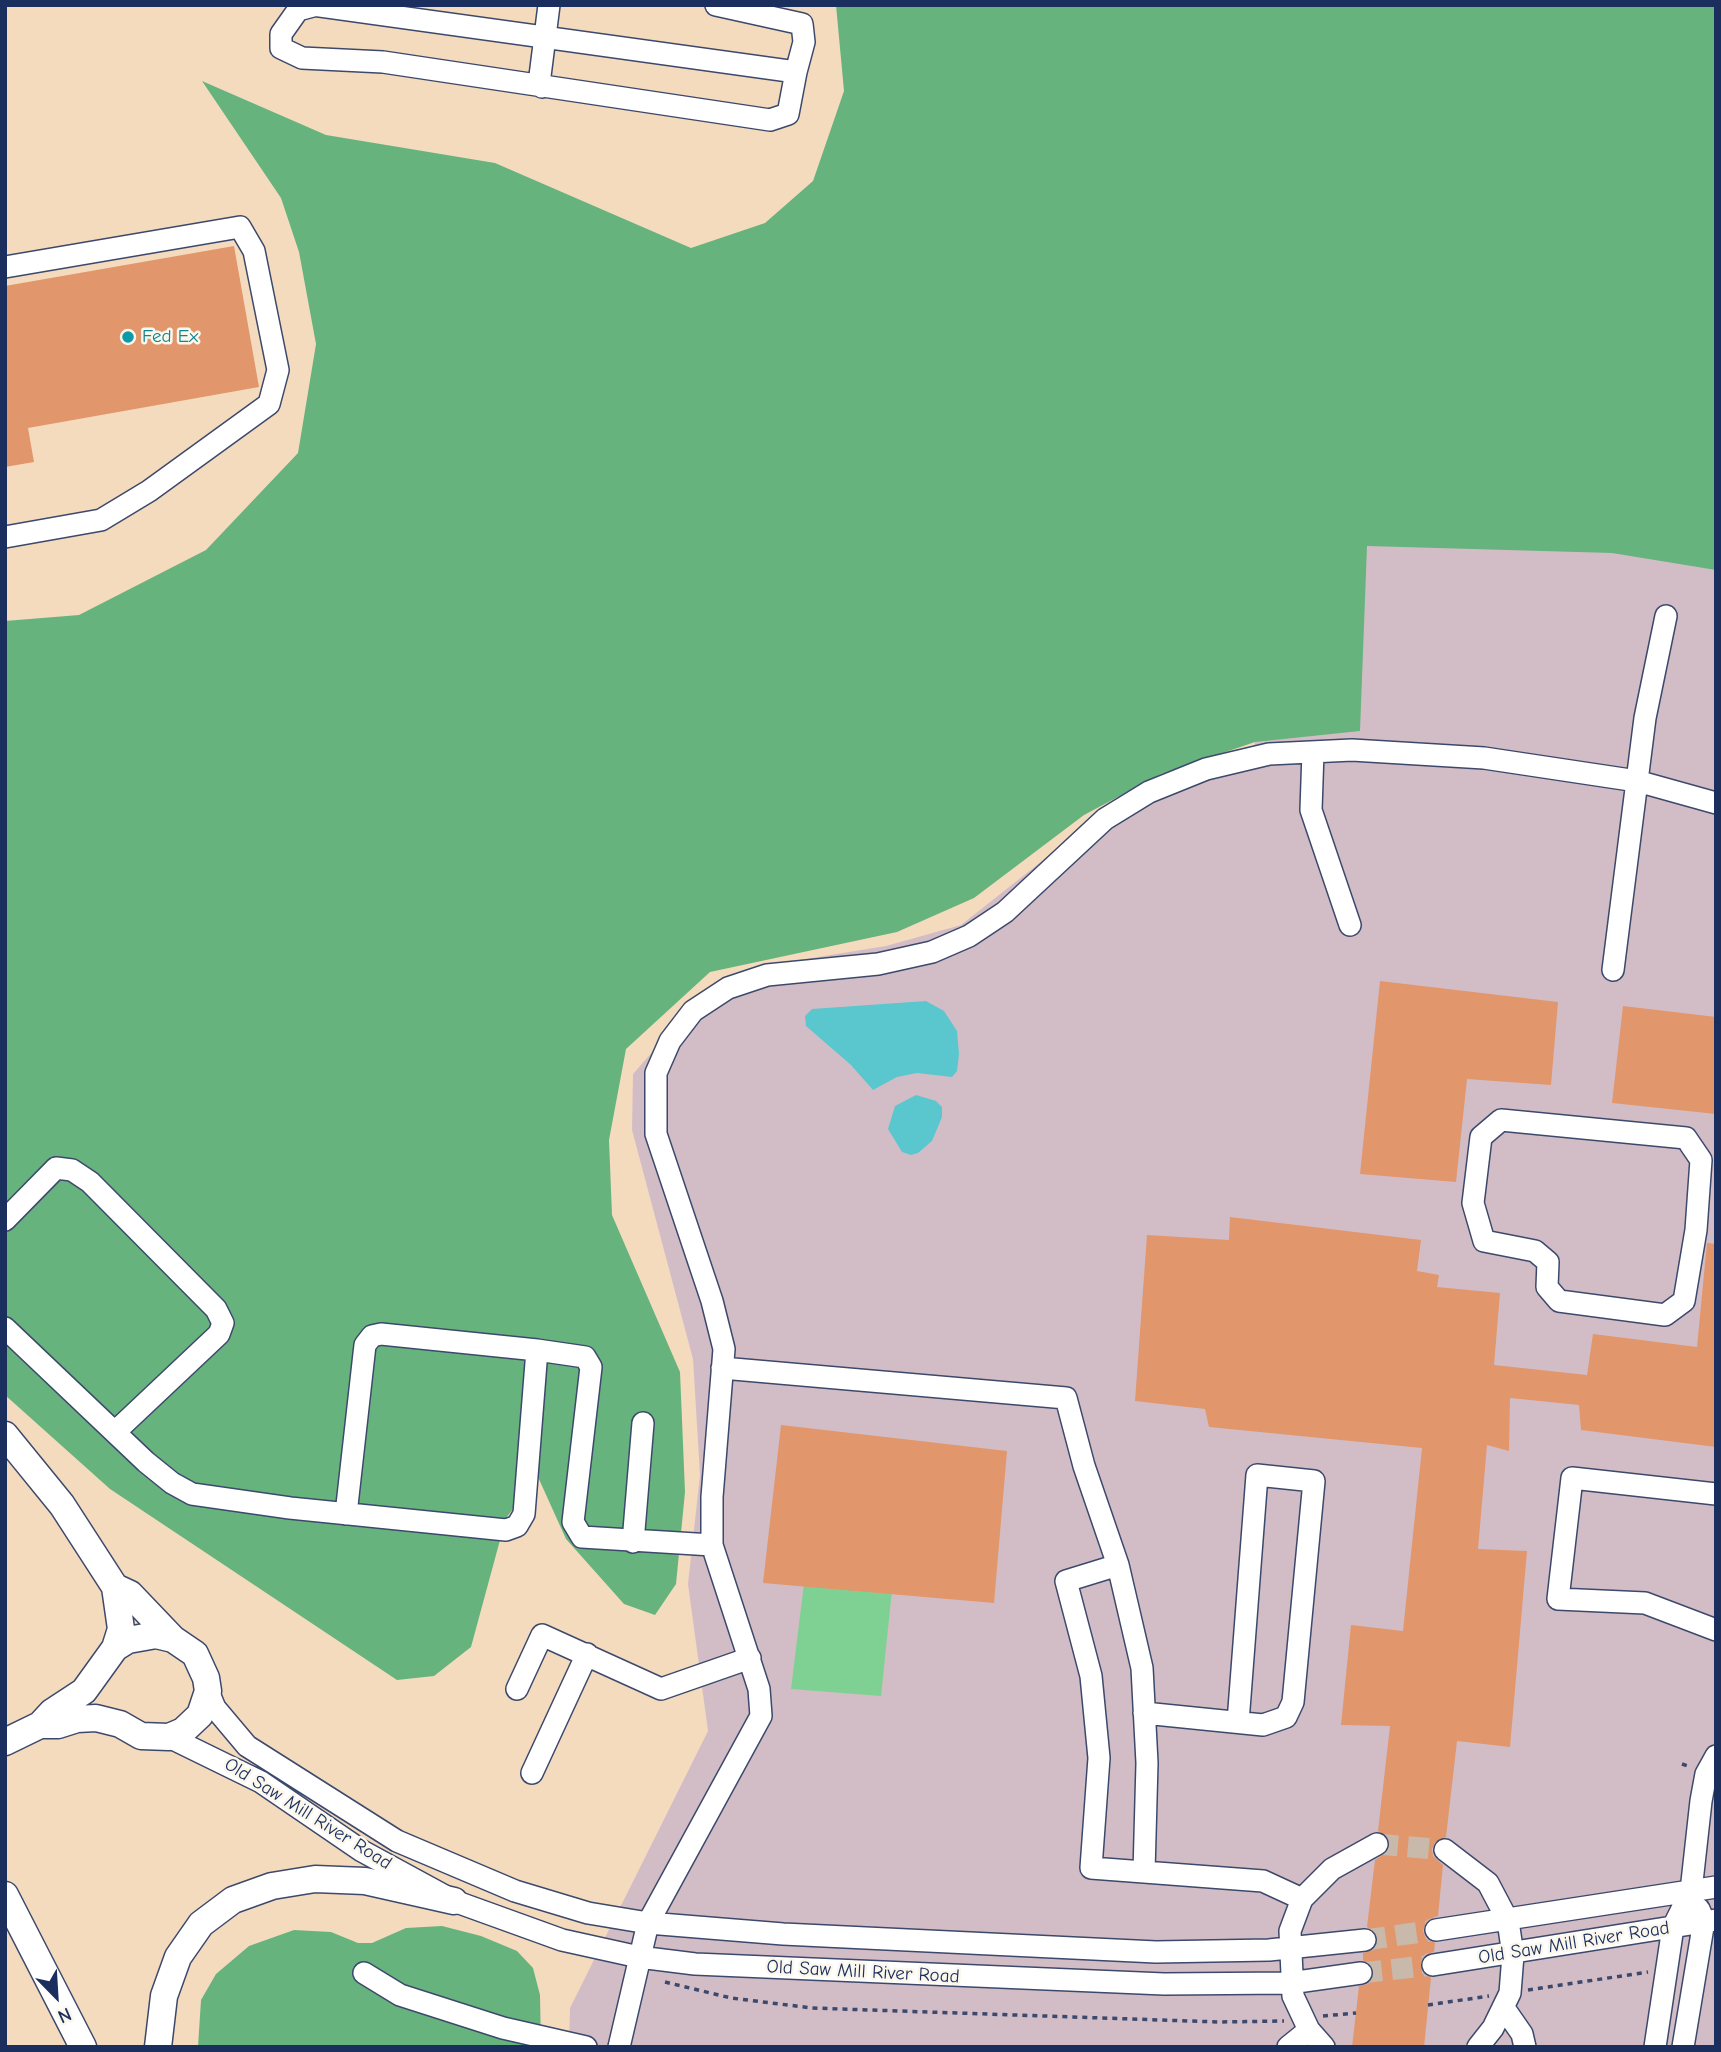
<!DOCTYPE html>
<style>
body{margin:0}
#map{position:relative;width:1721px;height:2052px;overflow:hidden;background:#f4dbbe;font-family:"Comic Neue",sans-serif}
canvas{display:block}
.frame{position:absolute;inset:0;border:7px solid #1b2f5e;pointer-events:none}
.north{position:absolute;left:21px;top:1961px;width:70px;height:70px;-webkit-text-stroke:5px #fbf7ec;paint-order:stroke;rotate:156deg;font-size:19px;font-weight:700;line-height:28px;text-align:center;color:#1b2f5e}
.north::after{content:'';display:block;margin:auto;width:24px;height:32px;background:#1b2f5e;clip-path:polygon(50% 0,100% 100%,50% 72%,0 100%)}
</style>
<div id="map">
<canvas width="1721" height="2052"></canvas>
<div class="frame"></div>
<div class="north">N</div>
</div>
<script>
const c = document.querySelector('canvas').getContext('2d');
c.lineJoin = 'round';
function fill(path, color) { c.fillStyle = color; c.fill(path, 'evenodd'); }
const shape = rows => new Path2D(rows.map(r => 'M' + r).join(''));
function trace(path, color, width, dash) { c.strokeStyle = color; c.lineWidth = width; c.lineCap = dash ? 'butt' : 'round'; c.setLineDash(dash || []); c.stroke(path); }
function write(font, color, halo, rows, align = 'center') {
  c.font = font + ' "Comic Neue",sans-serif'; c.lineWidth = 5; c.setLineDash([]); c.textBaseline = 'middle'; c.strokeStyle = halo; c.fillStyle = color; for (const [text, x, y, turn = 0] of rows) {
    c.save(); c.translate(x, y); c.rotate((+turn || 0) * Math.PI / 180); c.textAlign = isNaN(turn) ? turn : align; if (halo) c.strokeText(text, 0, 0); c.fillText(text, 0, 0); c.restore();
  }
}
fill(shape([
 [1356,382,1716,437,1716,2047,569,2047,570,2008,708,1731,688,1584,700,1475,693,1359,632,1130,633,1074,710,986,787,962,886,946,961,925,1066,842,1253,749]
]), '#d2bdc6');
fill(shape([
 [804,1583,892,1590,881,1696,791,1689]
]), '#7fd193');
fill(shape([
 [836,5,1716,5,1716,570,1612,553,1367,546,1360,731,1255,742,1161,774,1084,815,974,898,897,932,710,972,626,1049,609,1140,612,1215,680,1372,685,1492,676,1584,655,1615,624,1604,566,1539,538,1477,506,1518,471,1647,434,1676,397,1680,110,1489,5,1395,5,621,79,615,206,550,298,453,316,344,299,252,281,198,202,81,326,135,495,163,691,248,765,223,813,181,844,91],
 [442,1926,481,1936,517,1951,533,1968,540,1995,541,2047,198,2047,201,2000,216,1974,249,1946,294,1930,331,1932,358,1943,372,1943,406,1928]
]), '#67b37d');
fill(shape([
 [926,1001,944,1011,957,1031,959,1054,957,1071,952,1077,917,1073,897,1077,873,1090,851,1065,806,1026,805,1016,812,1009],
 [916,1095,936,1101,942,1107,942,1117,932,1141,918,1153,911,1155,902,1152,888,1129,895,1106]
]), '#5ac7cf');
fill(shape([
 [234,246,259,387,28,428,34,462,5,467,5,286],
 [1380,981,1558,1002,1551,1085,1467,1079,1456,1182,1360,1174],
 [1623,1006,1716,1017,1716,1114,1612,1103],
 [1230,1217,1421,1240,1417,1271,1439,1275,1437,1287,1500,1293,1494,1365,1587,1375,1593,1334,1697,1347,1707,1243,1716,1244,1716,1447,1581,1430,1579,1405,1510,1398,1509,1451,1487,1445,1478,1549,1527,1551,1510,1747,1457,1741,1446,1837,1435,1842,1432,1849,1433,1856,1443,1865,1438,1916,1427,1920,1423,1931,1426,1939,1435,1943,1434,1952,1425,1954,1421,1961,1422,1973,1431,1978,1424,2047,1352,2047,1359,1986,1368,1984,1373,1977,1372,1966,1363,1960,1363,1953,1373,1950,1378,1939,1375,1932,1367,1927,1375,1860,1388,1851,1390,1845,1388,1837,1378,1831,1390,1726,1341,1725,1351,1625,1403,1631,1422,1448,1209,1427,1205,1409,1135,1401,1147,1235,1229,1240],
 [781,1425,1007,1451,994,1603,763,1583]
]), '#e2966c');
trace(shape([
 [1377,1844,1445,1850],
 [1365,1940,1436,1930],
 [1361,1973,1433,1965]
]), '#c9b9ab', 21, [21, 10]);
const minor = shape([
 [716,5,802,24,804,42,796,72],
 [313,6,298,10,281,34,281,48,302,58,383,62,770,120,788,114,796,72,313,5],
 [542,87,540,76,549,5],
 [5,267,240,227,254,251,278,370,269,404,149,491,101,520,5,537],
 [1313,752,1311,810,1350,925],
 [1613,970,1645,718,1666,616],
 [1501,1120,1686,1138,1701,1160,1696,1230,1684,1301,1665,1315,1559,1301,1547,1287,1548,1262,1535,1251,1484,1241,1473,1203,1481,1137,1501,1120],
 [5,1220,56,1168,72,1170,90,1182,216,1309,223,1323,219,1334,115,1432],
 [5,1328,146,1462,172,1483,192,1494,290,1508,506,1530,517,1526,524,1514,537,1350,381,1334,372,1336,365,1345,346,1514],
 [537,1350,585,1357,591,1367,573,1522,582,1537,712,1545],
 [722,1368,1066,1398,1084,1466,1118,1565,1142,1668,1147,1763,1144,1872],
 [1716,1494,1572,1478,1558,1599,1645,1603,1716,1630],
 [633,1542,643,1423],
 [1118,1565,1066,1581,1091,1676,1099,1758,1091,1868,1263,1881,1302,1899],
 [517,1689,542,1635,661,1689,750,1658],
 [208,1691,215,1708,247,1746,397,1841,515,1891,588,1913,648,1923,783,1934,1156,1952,1269,1950,1365,1940],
 [1144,1713,1263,1725,1286,1717,1293,1702,1314,1481,1257,1475,1238,1722],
 [169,1737,261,1782,362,1851,454,1901,562,1940,639,1957,695,1964,1164,1984,1290,1983,1361,1973],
 [532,1773,587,1654],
 [1445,1850,1488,1883,1508,1921,1513,1955,1510,1993,1493,2028,1478,2047],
 [1436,1930,1716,1887],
 [1433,1965,1716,1920],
 [364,1973,400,1995,503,2028,586,2047],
 [1504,2008,1522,2034,1525,2047],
 [619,2047,648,1923,761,1716,759,1689,712,1545,712,1497,724,1349,712,1301,656,1134,656,1073,670,1041,693,1011,728,988,767,975,878,964,932,952,969,936,1005,912,1105,819,1149,792,1206,769,1269,754,1352,750,1484,758,1637,781,1716,803],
 [1288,2047,1309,2030],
 [1324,2047,1309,2030,1293,1996,1290,1931,1302,1899,1332,1869,1377,1844],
 [1655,2047,1673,1927,1691,1891,1701,1801,1706,1774,1716,1756],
 [1683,2047,1704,1921,1699,1909]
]);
const major = shape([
 [5,1435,62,1505,115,1587,130,1594,173,1639],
 [115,1648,121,1629,115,1587],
 [5,1742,40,1725,52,1712,84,1691,115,1648,128,1640,156,1635,173,1639,195,1654,206,1678,208,1691,200,1715,183,1731,169,1737,141,1736,120,1724,96,1718,77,1719,58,1725,40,1725],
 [5,1895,83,2047],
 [158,2047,164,1996,178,1957,201,1924,233,1900,272,1886,315,1879,365,1881,454,1901]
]);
trace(minor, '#3c496c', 24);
trace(major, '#3c496c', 29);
trace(shape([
 [1682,1764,1691,1767],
 [665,1982,731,1998,812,2008,1219,2022,1284,2021],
 [1528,1990,1648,1972],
 [1428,2005,1489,1996],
 [1323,2016,1356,2013]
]), '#3c496c', 3.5, [5, 5]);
trace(minor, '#fff', 21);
trace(major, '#fff', 26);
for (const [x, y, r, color] of [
 [128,337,7,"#0f9aa8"]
]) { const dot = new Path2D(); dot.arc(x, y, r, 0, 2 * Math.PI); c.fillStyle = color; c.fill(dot); trace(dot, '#fbf7ec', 2.5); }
write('19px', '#0d838f', '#fbf7ec', [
 ["Fed Ex",142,337]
], 'left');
write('19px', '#1b2f5e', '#fbf7ec', [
 ["Old Saw Mill River Road",308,1814,32],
 ["Old Saw Mill River Road",1574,1943,-9],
 ["Old Saw Mill River Road",863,1972,3]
]);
</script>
